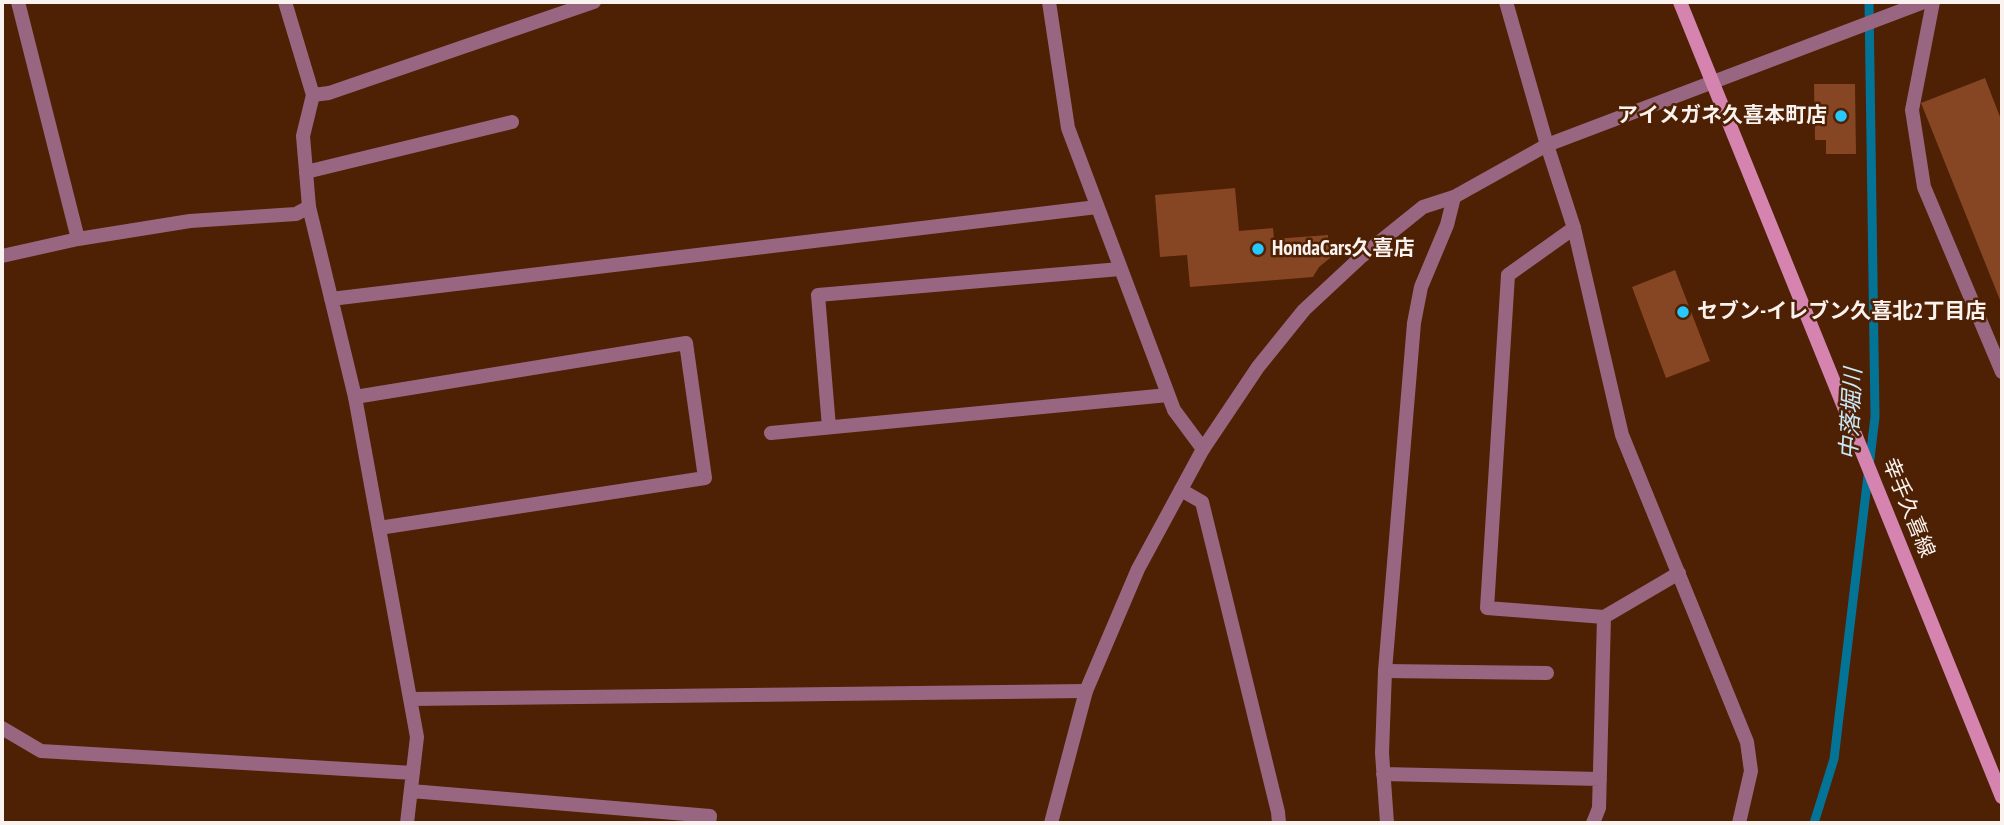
<!DOCTYPE html>
<meta charset="utf-8">
<style>
body{margin:0}
#map{position:relative;width:2004px;height:825px;overflow:hidden;background:#4e2004;font-family:"PT Sans Narrow",sans-serif}
canvas{display:block}
.frame{position:absolute;inset:0;border:4px solid #faf2ee;pointer-events:none}
</style>
<div id="map">
<canvas width="2004" height="825"></canvas>
<div class="frame"></div>
</div>
<script>
const c = document.querySelector('canvas').getContext('2d');
c.lineJoin = 'round';
const shape = rows => new Path2D(rows.map(r => 'M' + r).join(''));
function trace(path, color, width, dash) { c.strokeStyle = color; c.lineWidth = width; c.lineCap = dash ? 'butt' : 'round'; c.setLineDash(dash || []); c.stroke(path); }
function fill(path, color) { c.fillStyle = color; c.fill(path, 'evenodd'); }
function write(font, color, halo, rows, align = 'center') {
  c.font = font + ' "PT Sans Narrow","Noto Sans JP",sans-serif'; c.lineWidth = 5; c.setLineDash([]); c.textBaseline = 'middle'; c.strokeStyle = halo; c.fillStyle = color; for (const [text, x, y, turn = 0] of rows) {
    c.save(); c.translate(x, y); c.rotate((+turn || 0) * Math.PI / 180); c.textAlign = isNaN(turn) ? turn : align; if (halo) c.strokeText(text, 0, 0); c.fillText(text, 0, 0); c.restore();
  }
}
trace(shape([
 [1814,823,1834,759,1875,417,1869,2]
]), '#037496', 9);
fill(shape([
 [1985,78,2002,122,2002,305,1921,103],
 [1814,84,1855,84,1856,154,1826,154,1826,140,1815,140],
 [1235,188,1239,231,1273,228,1274,239,1328,235,1330,258,1319,267,1313,277,1190,287,1187,255,1160,257,1155,195],
 [1675,270,1710,361,1666,378,1632,287]
]), '#864623');
trace(shape([
 [18,2,78,239],
 [306,172,512,122],
 [2,256,78,239,190,221,296,214,309,207],
 [355,397,686,343,705,478,379,528],
 [829,427,818,295,1120,269],
 [771,433,1168,395],
 [1385,671,1547,673]
]), '#996681', 14);
trace(shape([
 [285,2,313,95,303,136,309,207,355,397,417,737,407,823],
 [1049,2,1068,128,1174,410,1203,449],
 [1506,2,1547,145],
 [1933,2,1912,110,1924,187,2002,372],
 [313,95,329,93,594,2],
 [1574,228,1508,275,1487,608,1604,617,1679,573],
 [331,299,1097,207],
 [1181,490,1202,502,1278,812,1279,823],
 [410,699,1086,691],
 [2,728,41,751,413,773],
 [1383,774,1600,779],
 [411,791,710,816,709,823],
 [1387,823,1382,753,1385,671,1414,323,1421,287,1447,225,1454,197],
 [1593,823,1599,808,1604,617]
]), '#996681', 14);
trace(shape([
 [1547,145,1574,228,1622,435,1747,742,1751,771,1739,823],
 [1051,823,1086,691,1138,569,1203,449,1258,367,1304,310,1362,256,1423,207,1454,197,1547,145,1924,2]
]), '#996681', 14);
trace(shape([
 [1680,2,2002,797]
]), '#d584af', 14);
for (const [x, y, r, color] of [
 [1841,116,7,"#26c9fe"],
 [1258,249,7,"#26c9fe"],
 [1683,312,7,"#26c9fe"]
]) { const dot = new Path2D(); dot.arc(x, y, r, 0, 2 * Math.PI); c.fillStyle = color; c.fill(dot); trace(dot, '#4e2004', 2.5); }
write('bold 21px', '#faf2ee', '#4e2004', [
 ["アイメガネ久喜本町店",1827,116,"right"],
 ["HondaCars久喜店",1272,249],
 ["セブン-イレブン久喜北2丁目店",1697,312]
], 'left');
write('21px', '#faf2ee', '#4e2004', [
 ["幸手久喜線",1908,508,68]
]);
write('italic 23px', '#c9e9f8', '#4e2004', [
 ["中落堀川",1852,414,-87]
]);
</script>
